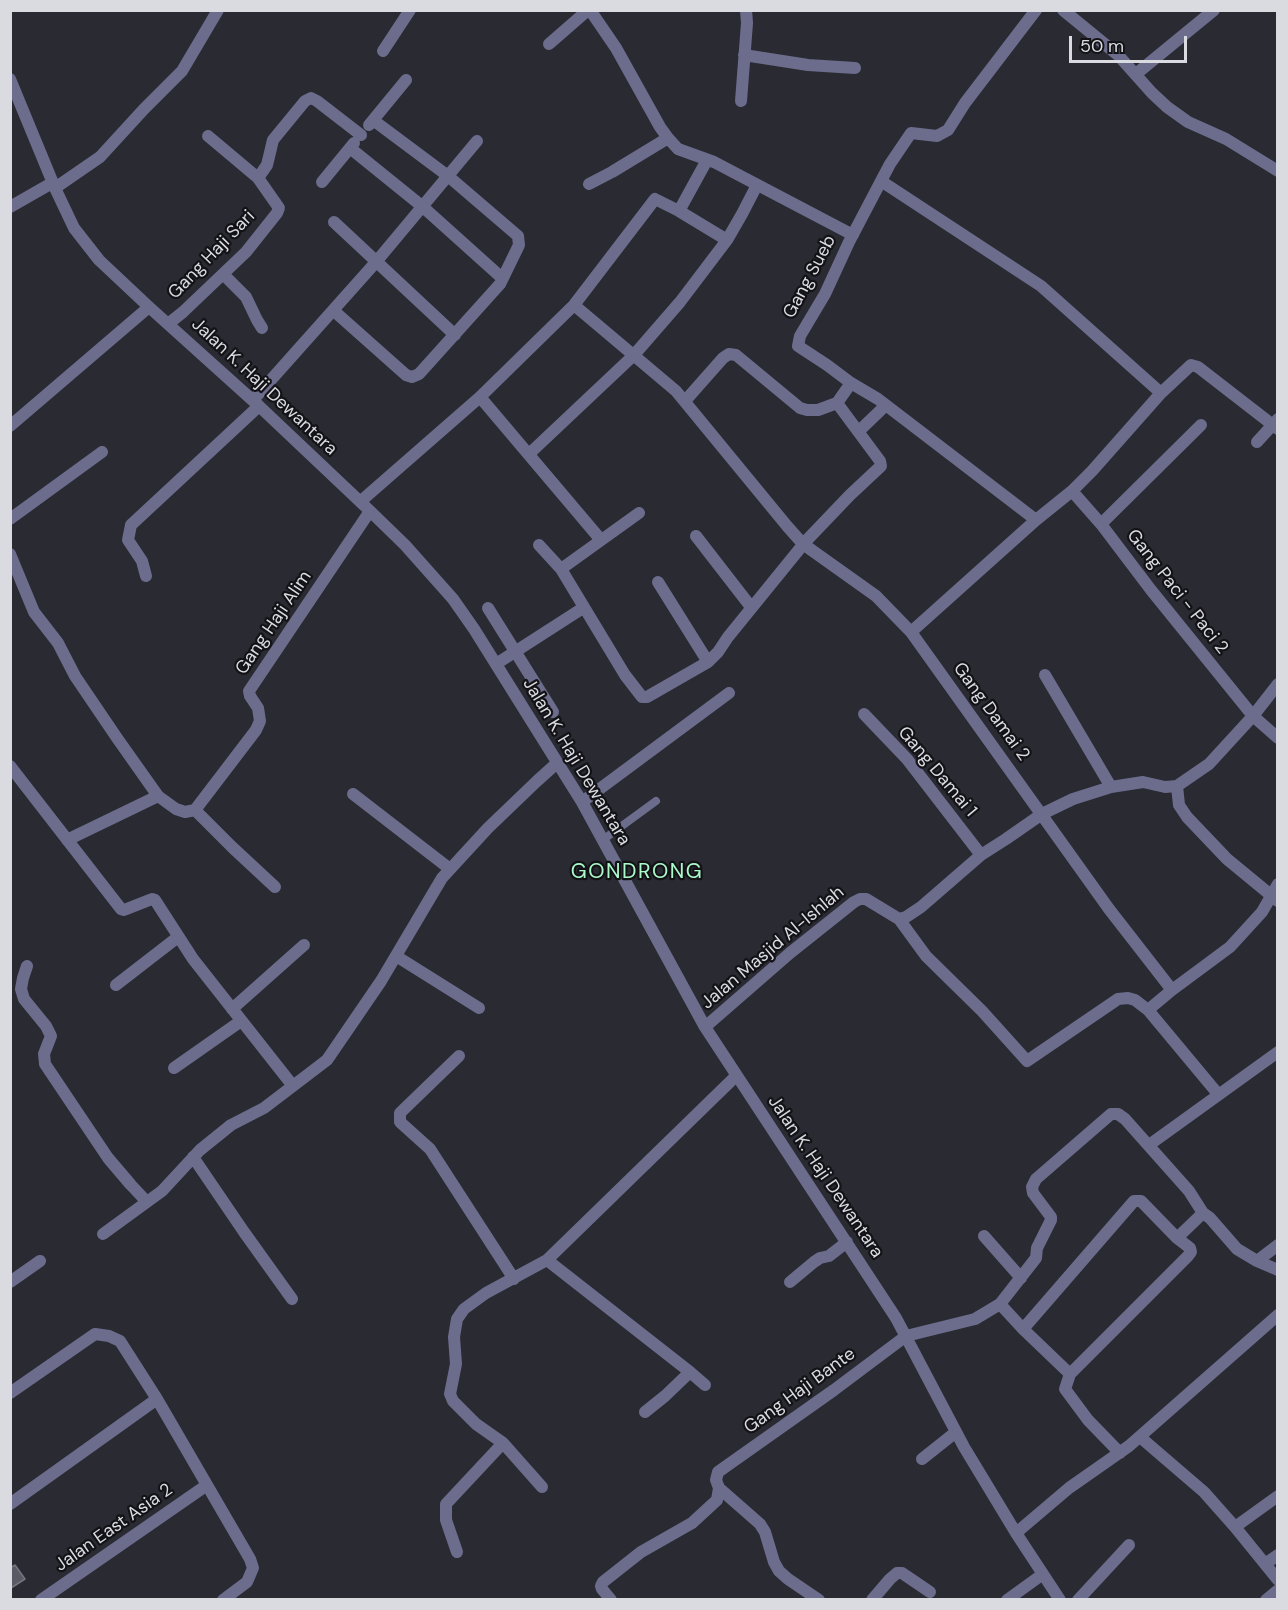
<!DOCTYPE html>
<style>
body{margin:0}
#map{position:relative;width:1288px;height:1610px;overflow:hidden;background:#2a2a32;font-family:"DM Sans",sans-serif}
canvas{display:block}
.frame{position:absolute;inset:0;border:12px solid #dadbe0;pointer-events:none}
.scale{position:absolute;left:1069px;top:36px;width:118px;height:27px;box-sizing:border-box;border:3px solid #dadbe0;border-top:0;padding-left:8px;font-size:18px;line-height:21px;white-space:nowrap;color:#dadbe0;-webkit-text-stroke:4px #131317;paint-order:stroke}
</style>
<div id="map">
<canvas width="1288" height="1610"></canvas>
<div class="frame"></div>
<div class="scale">50 m</div>
</div>
<script>
const c = document.querySelector('canvas').getContext('2d');
c.lineJoin = 'round';
function fill(path, color) { c.fillStyle = color; c.fill(path, 'evenodd'); }
const shape = rows => new Path2D(rows.map(r => 'M' + r).join(''));
function trace(path, color, width, dash) { c.strokeStyle = color; c.lineWidth = width; c.lineCap = dash ? 'butt' : 'round'; c.setLineDash(dash || []); c.stroke(path); }
function write(font, color, halo, rows, align = 'center') {
  c.font = font + ' "DM Sans",sans-serif'; c.lineWidth = 4.5; c.setLineDash([]); c.textBaseline = 'middle'; c.strokeStyle = halo; c.fillStyle = color; for (const [text, x, y, turn = 0] of rows) {
    c.save(); c.translate(x, y); c.rotate((+turn || 0) * Math.PI / 180); c.textAlign = isNaN(turn) ? turn : align; if (halo) c.strokeText(text, 0, 0); c.fillText(text, 0, 0); c.restore();
  }
}
const building = shape([
 [15,1565,25,1579,11,1588,10,1568,15,1565]
]);
fill(building, '#595a63');
trace(building, '#75757f', 1.5);
trace(shape([
 [604,839,656,801]
]), '#6c6d8d', 8);
trace(shape([
 [590,10,616,48,660,127,668,138,678,149,714,162,853,235],
 [1063,10,1118,55,1152,93,1167,107,1188,122,1226,139,1278,171],
 [549,44,588,10],
 [383,51,410,10],
 [744,55,808,65,855,68],
 [1136,74,1214,10],
 [10,79,55,188,74,228,99,260,149,307,259,406,370,511,405,545,453,599,474,629,582,802,705,1027,896,1318,964,1447,1016,1533,1060,1600],
 [741,101,747,23,746,10],
 [369,125,406,80],
 [208,136,258,178],
 [350,148,423,207,502,278],
 [881,181,1041,286,1161,393],
 [322,182,354,143],
 [589,184,612,172,668,138],
 [55,188,100,157,144,109,182,71,218,10],
 [10,207,52,183],
 [679,211,707,160],
 [334,222,455,335],
 [223,274,246,297,257,320,262,328],
 [574,305,676,391,787,526,803,544,876,596,911,632,1109,909,1172,990],
 [334,311,406,375,412,377,419,374,500,284,519,245,518,236,448,176,373,120],
 [168,324,183,312,246,252,277,213,279,208,258,178,267,165,273,140,305,101,311,98,317,101,361,135],
 [480,397,601,540],
 [253,400,376,262,477,141],
 [685,401,723,358,729,354,736,355,800,408,807,410,818,410,837,403],
 [10,426,149,307],
 [859,431,886,405],
 [1257,442,1278,419],
 [529,454,634,355,680,302,727,240,742,214,757,185],
 [1072,491,1101,524,1151,590,1253,716,1278,738],
 [361,501,480,397,574,305,655,199,679,211,727,240],
 [10,519,102,452],
 [1036,520,878,399,851,383,827,365,798,346,800,336,825,294,849,242,881,181,890,164,911,133,937,136,948,130,965,103,1036,10],
 [1101,524,1201,425],
 [696,536,751,607],
 [539,545,561,569,625,675,642,697,647,697,708,662,658,582],
 [10,554,34,612,58,643,75,676,117,738,158,796,176,809,185,812,195,810,256,730,260,721,258,708,250,696,249,691,370,511],
 [561,569,639,513],
 [146,576,142,561,128,540,131,525,259,406],
 [488,608,553,712],
 [911,632,1036,520,1072,491,1092,471,1161,393,1191,365,1198,367,1278,429],
 [708,662,718,652,728,637,806,541,850,495,881,466,880,461,837,403,851,383],
 [496,664,583,608],
 [1045,675,1111,787],
 [864,714,907,759,981,855],
 [10,766,121,909,124,910,152,899,155,900,193,959,293,1086],
 [1177,786,1179,805,1187,817,1227,859,1278,901],
 [353,794,450,869],
 [582,802,729,693],
 [195,810,232,847,275,887],
 [67,840,158,796],
 [899,919,926,956,982,1011,1027,1061,1118,999,1128,998,1135,1000,1148,1010,1172,990,1230,947,1262,912,1278,884],
 [396,956,479,1008],
 [27,966,23,978,21,989,24,999,46,1026,51,1036,44,1054,45,1064,108,1158,131,1185,147,1202],
 [116,985,178,937],
 [232,1009,304,945],
 [1148,1010,1218,1094],
 [705,1027,790,953,854,902,860,899,866,899,899,919,906,917,921,907,981,855,1006,839,1042,814,1073,799,1111,787,1143,782,1165,787,1177,786,1209,764,1253,716,1278,684],
 [459,1056,400,1113,400,1122,430,1149,514,1279],
 [174,1068,241,1021],
 [1149,1145,1278,1052],
 [193,1157,244,1232,292,1299],
 [103,1234,162,1191,200,1150,231,1125,264,1108,327,1060,381,981,442,878,488,828,537,781,557,763],
 [984,1236,1021,1278],
 [547,1260,690,1372,705,1385],
 [1257,1261,1278,1245],
 [10,1282,40,1261],
 [790,1282,814,1262,820,1258,829,1256,847,1242],
 [1000,1304,1023,1329,1070,1374],
 [1023,1329,1134,1201,1141,1201,1177,1238],
 [10,1393,95,1334,109,1336,120,1341,157,1399,250,1559,253,1568,247,1582,223,1600],
 [645,1412,665,1396,690,1372],
 [1140,1437,1204,1492,1235,1527,1278,1580],
 [1120,1453,1088,1420,1065,1389,1070,1374,1188,1256,1191,1252,1190,1248,1177,1238,1203,1213,1210,1218,1237,1249,1257,1261,1278,1270],
 [922,1459,956,1432],
 [542,1487,503,1443,476,1424,453,1401,450,1394,456,1364,454,1337,457,1319,464,1309,486,1293,547,1260,736,1076],
 [719,1488,760,1524,765,1532,774,1562,779,1571,788,1579,819,1600],
 [10,1504,157,1399],
 [1235,1527,1278,1496],
 [1016,1533,1069,1488,1129,1446,1278,1315],
 [457,1552,446,1520,446,1504,503,1443],
 [1265,1564,1278,1555],
 [41,1600,207,1485],
 [611,1600,602,1589,601,1586,603,1582,641,1552,692,1523,717,1500,719,1488,716,1480,718,1472,834,1390,906,1336,975,1319,1000,1304,1036,1258,1037,1248,1051,1220,1051,1217,1033,1193,1032,1187,1036,1179,1111,1114,1118,1114,1125,1119,1189,1191,1203,1213],
 [872,1600,890,1579,897,1573,902,1573,930,1592],
 [1007,1600,1043,1574],
 [1078,1600,1129,1545],
 [1266,1600,1278,1590]
]), '#6c6d8d', 12);
write('18px', '#dadbe0', '#131317', [
 ["Gang Haji Sari",212,255,-46],
 ["Gang Sueb",810,277,-62],
 ["Jalan K. Haji Dewantara",264,387,43],
 ["Gang Paci - Paci 2",1177,592,52],
 ["Gang Haji Alim",274,623,-56],
 ["Gang Damai 2",991,712,54],
 ["Jalan K. Haji Dewantara",576,762,59],
 ["Gang Damai 1",937,772,50],
 ["Jalan Masjid Al-Ishlah",773,948,-40],
 ["Jalan K. Haji Dewantara",825,1177,56],
 ["Gang Haji Bante",800,1391,-36],
 ["Jalan East Asia 2",114,1528,-35]
]);
c.letterSpacing = '1.5px';
write('21px', '#acf9ca', '#131317', [
 ["GONDRONG",637,872]
]);
c.letterSpacing = '0px';
</script>
